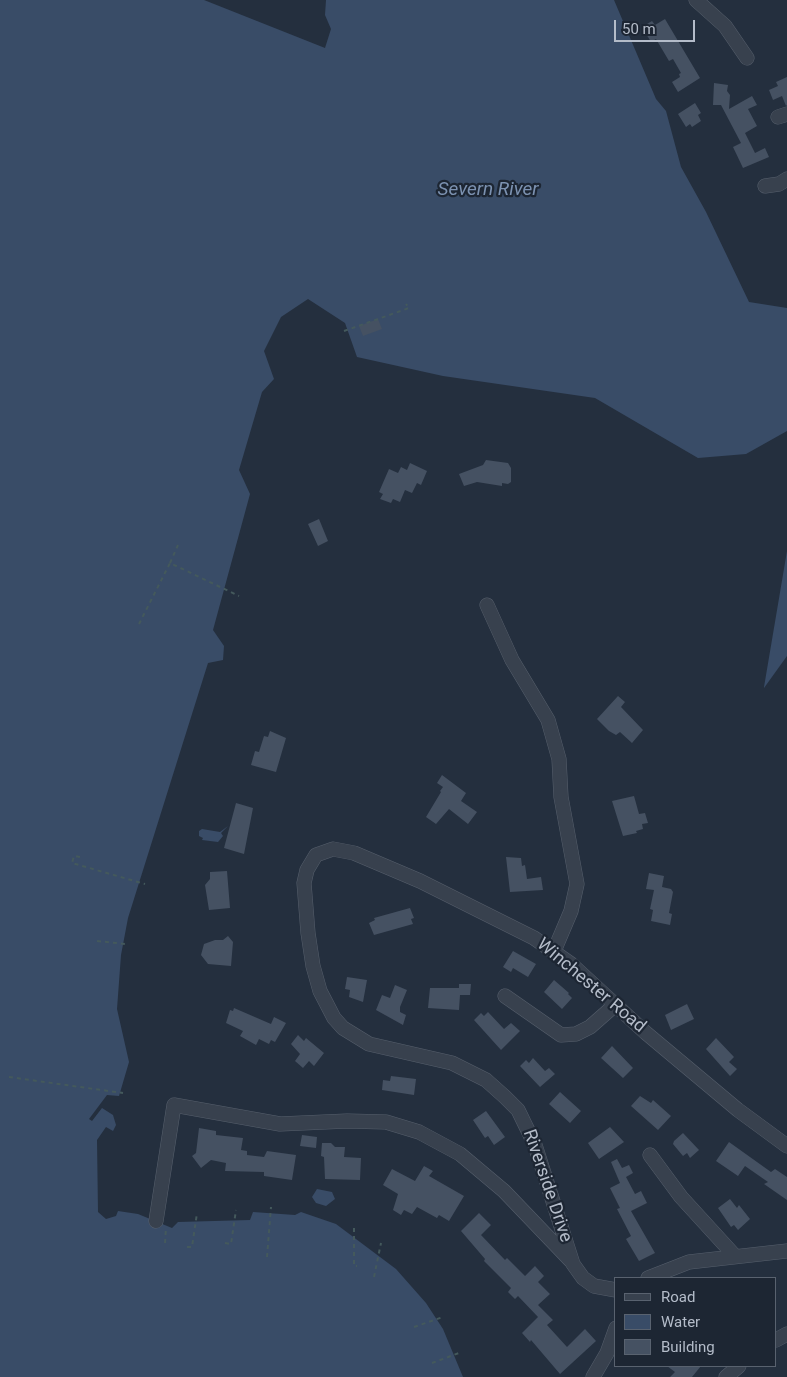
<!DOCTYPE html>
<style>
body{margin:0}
#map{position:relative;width:787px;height:1377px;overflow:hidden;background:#242f3e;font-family:Roboto,sans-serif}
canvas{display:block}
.legend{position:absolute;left:614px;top:1277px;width:162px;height:90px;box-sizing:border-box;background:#1d2633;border:1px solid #59626f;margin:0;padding:6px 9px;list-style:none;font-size:15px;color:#b4bcc9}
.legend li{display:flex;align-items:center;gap:10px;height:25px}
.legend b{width:25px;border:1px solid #59626f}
.scale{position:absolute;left:614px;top:20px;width:81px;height:22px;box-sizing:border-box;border:2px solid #b4bcc9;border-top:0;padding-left:6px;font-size:15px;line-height:18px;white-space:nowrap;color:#b4bcc9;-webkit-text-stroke:4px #1d2633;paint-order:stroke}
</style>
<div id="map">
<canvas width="787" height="1377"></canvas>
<ul class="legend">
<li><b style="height:6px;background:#38414e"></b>Road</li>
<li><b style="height:14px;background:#394c67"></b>Water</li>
<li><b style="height:14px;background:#455162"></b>Building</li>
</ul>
<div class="scale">50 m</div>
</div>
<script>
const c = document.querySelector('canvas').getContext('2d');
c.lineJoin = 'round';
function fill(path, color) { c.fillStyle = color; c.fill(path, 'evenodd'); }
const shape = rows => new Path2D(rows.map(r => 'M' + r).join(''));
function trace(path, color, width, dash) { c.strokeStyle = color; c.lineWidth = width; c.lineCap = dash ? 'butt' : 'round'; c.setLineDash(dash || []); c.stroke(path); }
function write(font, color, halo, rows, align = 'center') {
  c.font = font + ' Roboto,sans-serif'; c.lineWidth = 4.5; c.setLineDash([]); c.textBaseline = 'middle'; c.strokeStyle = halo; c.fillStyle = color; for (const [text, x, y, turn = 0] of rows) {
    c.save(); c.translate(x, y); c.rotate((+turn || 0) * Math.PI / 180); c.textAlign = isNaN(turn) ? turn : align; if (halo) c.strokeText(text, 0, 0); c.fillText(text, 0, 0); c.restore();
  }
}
fill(shape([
 [0,0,204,0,325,48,331,29,325,15,326,0,614,0,656,99,666,111,681,167,706,212,749,302,787,308,787,431,746,454,698,458,595,398,443,376,357,357,345,323,308,299,281,317,264,351,274,379,262,392,239,470,250,494,213,630,224,646,223,660,208,663,128,918,121,955,117,1009,129,1062,119,1096,107,1095,89,1119,92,1121,102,1108,113,1115,116,1125,113,1131,106,1127,97,1140,98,1212,106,1219,116,1216,118,1211,138,1214,172,1228,178,1222,250,1220,253,1212,295,1215,301,1212,336,1224,396,1269,426,1303,443,1329,463,1377,0,1377],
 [787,551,787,656,764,688,764,687],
 [228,826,221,833,223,836,218,842,202,840,203,838,199,836,199,831,202,829,220,832],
 [317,1189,332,1192,335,1199,326,1206,316,1203,312,1197]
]), '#394c67');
fill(shape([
 [665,19,700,78,678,92,672,82,680,77,679,74,681,73,673,59,669,61,656,39,651,42,642,27,652,21,655,25],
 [787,77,787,105,786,106,782,96,773,100,769,90,778,86,776,82],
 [714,83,728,85,727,91,730,95,729,109,752,96,757,105,748,109,757,126,745,133,755,153,765,148,769,157,743,168,733,147,741,143,721,105,713,105],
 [695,103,701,113,698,115,701,121,692,127,690,124,686,127,678,114],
 [378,319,382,329,363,336,359,326],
 [486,460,508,463,511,468,511,482,508,484,502,483,502,486,477,482,464,486,459,474,483,465],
 [410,463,427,471,421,485,417,483,412,493,405,490,400,502,393,499,391,503,380,499,383,494,379,492,389,469,398,473,401,467,407,470],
 [319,519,328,541,318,546,308,524],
 [618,696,625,702,621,707,643,730,632,743,620,732,616,735,609,731,597,719],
 [270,731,286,738,276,772,251,765,255,751,259,752,264,736,268,737],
 [442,775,466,793,461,801,477,812,468,824,449,809,436,824,426,817,441,792,440,791,443,787,437,783],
 [634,796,639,814,645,813,648,823,642,824,643,829,636,831,637,833,623,836,612,801],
 [236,803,253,808,244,854,224,848],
 [506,857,521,858,522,866,525,865,527,879,541,877,543,890,510,892],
 [227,871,230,908,209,910,205,885,210,879,210,872],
 [649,873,664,876,662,887,671,889,673,892,669,913,672,914,670,925,651,921,653,910,650,909,654,890,646,889],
 [410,908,414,918,411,919,413,924,374,935,369,923,375,920,374,918],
 [228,936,233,942,231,966,208,964,201,955,204,944,215,940,223,940],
 [513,951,536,964,528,977,513,968,511,972,503,967],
 [347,977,367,980,363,1002,349,997,350,990,345,989],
 [554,980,569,993,568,994,572,998,562,1009,544,992],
 [459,984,471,984,470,995,460,995,459,1010,428,1008,430,988,459,988],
 [395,985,407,990,400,1007,400,1012,406,1015,403,1025,376,1010,382,995,390,998],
 [687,1004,694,1019,671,1030,665,1015],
 [234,1008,271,1024,274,1017,286,1023,275,1042,271,1040,269,1044,259,1039,256,1045,240,1036,243,1031,226,1023,230,1010,233,1011],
 [488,1012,504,1029,511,1023,520,1031,501,1050,474,1020,481,1013,484,1016],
 [298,1035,304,1041,306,1038,324,1053,314,1066,309,1061,303,1068,295,1061,300,1054,291,1044],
 [716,1038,734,1057,729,1062,737,1069,730,1076,706,1049],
 [612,1046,633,1068,623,1078,601,1058],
 [533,1058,545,1071,549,1068,555,1074,540,1087,520,1066,526,1060,529,1063],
 [391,1076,416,1079,414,1095,382,1090,383,1080,390,1081],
 [560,1092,581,1111,570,1123,549,1104],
 [640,1096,651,1103,653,1100,671,1116,658,1130,631,1106],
 [486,1111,505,1137,494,1145,488,1136,485,1138,473,1120],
 [610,1127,624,1142,599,1159,588,1143],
 [199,1128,216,1131,216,1135,243,1138,241,1150,247,1151,247,1155,264,1157,267,1151,296,1155,292,1180,264,1176,264,1172,225,1171,226,1163,211,1160,201,1168,192,1156,196,1153],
 [683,1133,699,1150,690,1158,687,1153,683,1156,673,1144,674,1141],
 [302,1135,317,1137,316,1148,300,1146],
 [729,1142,771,1172,775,1169,787,1177,787,1200,764,1184,768,1182,745,1166,738,1176,716,1161],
 [322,1143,331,1143,335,1147,345,1147,344,1157,361,1158,360,1180,325,1179,324,1157,321,1156],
 [617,1159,622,1168,629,1165,633,1173,626,1177,635,1194,641,1191,647,1203,631,1211,655,1253,639,1261,626,1239,631,1236,617,1209,620,1208,610,1188,620,1183,611,1162],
 [424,1166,433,1171,429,1176,464,1196,449,1221,439,1215,437,1218,417,1207,412,1214,404,1210,401,1215,393,1210,398,1194,383,1185,392,1169,415,1181],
 [730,1199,737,1208,739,1205,750,1219,738,1230,734,1225,731,1227,718,1208],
 [479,1213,491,1225,481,1235,505,1260,507,1258,525,1276,535,1266,544,1276,538,1282,550,1294,538,1305,553,1320,547,1325,567,1347,585,1329,596,1341,560,1374,531,1340,530,1342,522,1333,538,1317,518,1296,515,1299,508,1292,511,1288,484,1261,485,1259,461,1231],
 [667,1366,701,1366,692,1377,670,1377,675,1372]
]), '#455162');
const minor = shape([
 [696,0,725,26,747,58],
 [778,117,787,114],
 [765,186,779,184,787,179],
 [487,605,512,660,548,720,559,759,561,797,577,884,571,911,554,951],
 [505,996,561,1035,576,1034,590,1027,615,1005],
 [650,1155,681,1197,734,1255],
 [156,1221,174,1105,280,1124,347,1121,386,1122,419,1132,460,1154,504,1191,571,1261],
 [648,1278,689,1262,787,1251],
 [616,1290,594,1286,583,1278,573,1264,535,1145,518,1110,505,1097,486,1080,452,1063,369,1044,343,1028,334,1018,320,991,313,966,308,933,304,883,307,870,316,855,333,849,354,853,420,881,534,938,571,964,646,1033,738,1110,787,1146],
 [776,1340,787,1334],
 [593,1377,607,1353,616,1328],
 [726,1377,739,1366]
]);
trace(minor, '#565f6c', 15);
trace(shape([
 [344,331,409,308,406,304],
 [170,563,178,545],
 [139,624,170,563,239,596],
 [80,857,74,856,72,863,145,884],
 [97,941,126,944],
 [9,1077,123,1093],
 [354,1228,354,1266,357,1266],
 [165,1243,166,1228],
 [225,1243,231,1244,236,1210],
 [187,1247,192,1247,197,1213],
 [267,1257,271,1207],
 [374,1277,381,1243],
 [414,1327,443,1317],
 [432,1363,459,1353]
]), '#44595c', 2, [4, 4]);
trace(minor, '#38414e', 14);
write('18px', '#b4bcc9', '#1d2633', [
 ["Winchester Road",591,986,40],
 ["Riverside Drive",547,1186,71]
]);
write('italic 19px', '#7c92b1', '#1d2633', [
 ["Severn River",488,190]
]);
</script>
